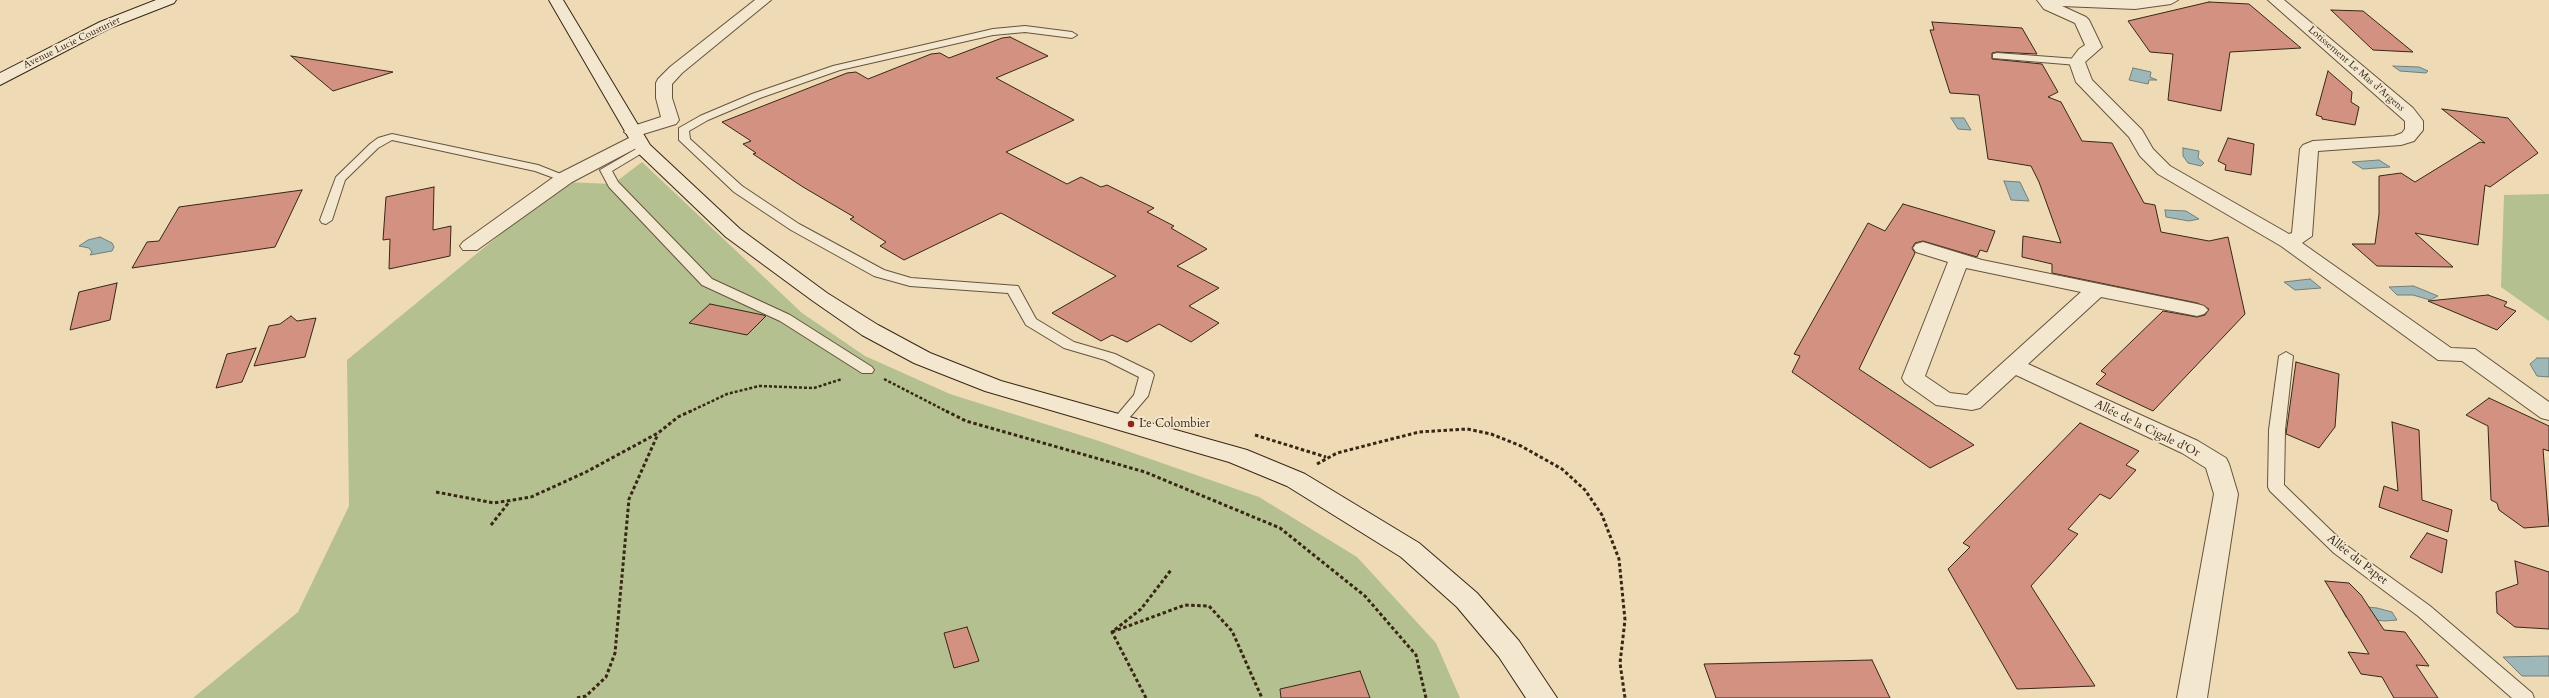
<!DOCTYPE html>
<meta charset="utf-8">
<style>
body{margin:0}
canvas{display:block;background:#eedab5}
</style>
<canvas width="2549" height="698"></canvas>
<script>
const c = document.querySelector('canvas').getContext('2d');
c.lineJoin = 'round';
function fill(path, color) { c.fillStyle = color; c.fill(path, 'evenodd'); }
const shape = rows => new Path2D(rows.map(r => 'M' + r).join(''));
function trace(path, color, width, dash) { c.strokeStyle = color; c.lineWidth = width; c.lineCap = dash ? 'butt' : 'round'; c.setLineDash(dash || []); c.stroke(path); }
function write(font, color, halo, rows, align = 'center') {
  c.font = font + ' Cardo,serif'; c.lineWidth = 3.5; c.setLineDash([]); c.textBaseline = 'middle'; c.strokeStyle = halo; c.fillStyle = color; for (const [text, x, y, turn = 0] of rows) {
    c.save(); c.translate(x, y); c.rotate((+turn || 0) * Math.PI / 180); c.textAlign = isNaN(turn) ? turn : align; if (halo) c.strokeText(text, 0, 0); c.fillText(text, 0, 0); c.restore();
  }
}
fill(shape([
 [642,162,802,313,865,356,950,394,1099,441,1259,497,1357,557,1436,643,1460,698,193,698,298,612,349,506,347,360,564,182,613,184],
 [2549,194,2549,321,2501,287,2504,195]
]), '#b5c090');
const water = shape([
 [2393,66,2419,67,2428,71,2426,73,2400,71,2393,66],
 [2133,68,2151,72,2150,77,2157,80,2149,80,2148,84,2129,80,2133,68],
 [1951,118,1964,118,1971,130,1958,129,1951,118],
 [2183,148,2199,151,2198,158,2204,163,2201,166,2188,163,2183,156,2183,148],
 [2379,160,2390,167,2363,169,2352,162,2379,160],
 [2004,181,2020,182,2029,201,2011,200,2004,181],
 [2165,210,2186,211,2199,219,2189,221,2166,217,2165,210],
 [100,237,112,243,114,247,112,251,90,255,92,252,89,248,79,246,88,240,100,237],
 [2310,279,2321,288,2295,290,2284,282,2310,279],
 [2413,286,2416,287,2438,296,2430,300,2413,295,2397,295,2389,287,2413,286],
 [2537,358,2549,358,2549,377,2537,376,2530,364,2537,358],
 [2339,604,2377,608,2392,612,2397,620,2385,621,2346,617,2339,604],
 [2549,656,2549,676,2522,676,2503,657,2549,656]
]);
fill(water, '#9eb8b9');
trace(water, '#757e77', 1);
const building = shape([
 [2209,2,2249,4,2301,48,2230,52,2221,111,2168,100,2173,54,2150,52,2128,21,2209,2],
 [2331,10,2363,11,2413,52,2373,50,2331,10],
 [1932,22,2022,28,2037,54,1997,52,1992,53,1992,59,2042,64,2058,92,2048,97,2061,102,2082,141,2112,143,2144,203,2155,205,2161,232,2209,241,2228,237,2245,314,2153,411,2096,384,2106,374,2101,371,2163,311,2197,317,2205,315,2209,309,2197,303,2052,273,2052,264,2022,257,2023,236,2061,243,2039,182,2031,166,1988,159,1979,95,1950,93,1930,30,1934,30,1932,22],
 [1010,37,1048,56,996,78,1074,120,1006,152,1067,184,1081,177,1101,187,1107,185,1154,208,1147,212,1174,226,1171,228,1207,249,1177,266,1219,288,1189,306,1219,323,1191,342,1159,324,1127,342,1112,335,1101,341,1052,313,1116,276,1001,213,904,260,880,246,886,242,850,219,854,217,803,187,753,154,756,153,743,144,751,141,722,122,847,73,856,72,868,79,931,54,940,53,949,58,1002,38,1010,37],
 [291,56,393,72,333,91,291,56],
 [2328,71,2352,92,2351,102,2359,107,2355,125,2322,119,2322,117,2316,115,2328,71],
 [2442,109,2508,118,2538,153,2490,187,2485,185,2478,245,2415,233,2453,267,2377,266,2352,244,2375,244,2379,214,2379,176,2401,173,2415,182,2480,142,2485,143,2442,109],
 [2228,138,2254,144,2251,175,2225,170,2226,165,2218,161,2228,138],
 [434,187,433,230,451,226,450,256,389,269,390,239,383,240,386,197,434,187],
 [302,190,275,247,132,268,147,242,159,241,179,207,302,190],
 [1903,204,1995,231,1987,252,1980,250,1977,257,1923,241,1915,243,1912,248,1915,253,1859,369,1974,445,1930,468,1792,372,1800,356,1794,354,1868,223,1885,231,1903,204],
 [117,283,110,320,70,330,79,292,117,283],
 [2488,295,2507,302,2504,306,2516,311,2497,330,2428,301,2488,295],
 [710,304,763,315,766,316,747,335,689,323,710,304],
 [291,316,297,321,316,318,305,357,254,366,269,326,280,324,291,316],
 [256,348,242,382,216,388,227,354,256,348],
 [2296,362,2339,374,2335,427,2319,448,2286,434,2296,362],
 [2489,398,2549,426,2549,451,2543,449,2549,526,2524,528,2499,510,2497,503,2491,500,2488,426,2466,415,2489,398],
 [2392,422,2419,430,2422,500,2452,510,2448,532,2379,507,2384,486,2398,491,2392,422],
 [2080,423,2139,451,2126,465,2136,470,2110,499,2100,494,2068,529,2078,534,2031,586,2095,686,2017,689,1948,569,1970,547,1963,543,2080,423],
 [2427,533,2447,540,2442,573,2410,557,2427,533],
 [2515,561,2549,572,2549,629,2515,627,2497,613,2496,592,2518,584,2515,561],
 [2325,581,2349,583,2361,595,2384,630,2405,632,2429,666,2416,665,2438,698,2394,698,2382,677,2361,674,2348,652,2369,654,2325,581],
 [967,627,979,661,954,668,944,633,967,627],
 [1872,660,1890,698,1716,698,1704,664,1872,660],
 [1360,671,1370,698,1281,698,1280,689,1360,671]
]);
fill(building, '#d29181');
trace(building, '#382715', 1);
const lane = shape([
 [1025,26,1072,32,1077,35,1072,38,1025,32,993,35,840,70,760,98,708,120,689,131,690,139,742,186,799,224,884,270,911,278,1018,286,1036,319,1074,342,1115,354,1152,372,1154,375,1148,396,1124,424,1119,426,1112,421,1134,395,1139,377,1105,360,1064,348,1026,325,1008,293,910,286,874,276,791,230,734,192,679,140,679,128,700,116,752,94,833,66,993,29,1025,26],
 [1997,53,2077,59,2082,62,2077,65,1993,58,1993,54,1997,53],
 [392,134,538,165,571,178,565,182,535,171,392,140,378,148,345,180,332,220,326,224,322,223,320,220,336,177,370,144,378,138,392,134],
 [643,145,647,146,647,150,612,171,618,182,712,279,790,315,872,367,874,370,872,373,862,373,780,321,702,285,609,187,600,170,643,145],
 [2286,352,2293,356,2285,430,2284,485,2346,545,2430,606,2532,693,2534,698,2512,698,2418,616,2334,553,2270,491,2268,487,2269,430,2279,356,2286,352]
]);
const street = shape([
 [755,0,771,0,682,73,672,84,672,98,679,120,676,124,640,135,647,140,644,144,572,182,477,250,463,250,460,246,463,242,558,174,631,137,624,132,627,128,661,117,656,98,656,83,658,79,670,67,755,0],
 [2037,0,2178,0,2171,4,2135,9,2062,6,2086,17,2089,20,2102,47,2085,62,2092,80,2142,130,2153,149,2170,166,2289,234,2292,233,2300,149,2303,145,2313,141,2394,136,2402,133,2405,129,2405,121,2268,0,2284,0,2413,108,2423,121,2423,130,2414,141,2401,145,2318,151,2312,236,2302,243,2451,348,2475,349,2549,402,2549,420,2541,418,2462,361,2438,360,2281,246,2158,174,2140,156,2129,137,2076,82,2069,62,2079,49,2085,45,2075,23,2044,9,2037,0],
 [1923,242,1982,260,2197,304,2204,306,2208,310,2204,314,2197,316,2101,297,2028,364,2198,441,2226,458,2229,464,2238,494,2207,698,2177,698,2214,494,2206,468,2182,453,2016,375,1980,408,1972,410,1936,405,1905,383,1902,378,1948,262,1916,252,1913,248,1916,244,1923,242],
 [1966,268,2081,292,1967,395,1950,393,1925,376,1966,268]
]);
const secondary = shape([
 [156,0,176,0,174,3,110,28,0,85,0,73,100,22,156,0],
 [549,0,563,0,650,145,740,229,827,293,878,325,930,353,1001,381,1247,450,1305,474,1419,543,1477,593,1519,641,1557,698,1526,698,1499,657,1457,607,1401,557,1287,486,1229,462,985,391,914,363,862,335,813,301,726,237,637,152,549,0]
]);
trace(lane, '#66543d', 2);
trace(street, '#66543d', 2);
trace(secondary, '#382715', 2);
trace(shape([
 [884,379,948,412],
 [689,412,727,394,759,386,814,388,842,379]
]), '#382715', 2.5, [3, 2]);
trace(shape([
 [946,411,966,421,1145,472,1280,528,1365,596,1416,655,1426,698],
 [1255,435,1326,457],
 [1317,464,1337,453,1419,432,1467,429,1491,434,1521,446,1562,469,1585,490,1602,515,1619,559,1625,620,1620,663,1625,698],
 [436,492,494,503,531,497,586,472,658,433,678,417,691,411],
 [491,525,510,501],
 [1112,632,1185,605,1209,606,1232,631,1262,698],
 [577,698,586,696,606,677,615,653,629,499,658,434],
 [1146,698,1112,632,1141,609,1171,570]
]), '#382715', 3, [3.5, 2.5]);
fill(lane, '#f4e7cf');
fill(street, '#f4e7cf');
fill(secondary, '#f4e7cf');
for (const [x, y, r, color] of [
 [1131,424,4,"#8f2418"]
]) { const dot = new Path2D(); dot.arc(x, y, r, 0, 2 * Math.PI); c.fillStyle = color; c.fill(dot); trace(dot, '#f4e7cf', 1.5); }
write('10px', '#382715', '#f4e7cf', [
 ["Avenue Lucie Cousturier",72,43,-26],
 ["Lotissement Le Mas d'Argens",2356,69,41]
]);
write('12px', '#382715', '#f4e7cf', [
 ["Le Colombier",1139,424]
], 'left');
write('12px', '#382715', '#f4e7cf', [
 ["Allée de la Cigale d'Or",2147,429,26],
 ["Allée du Papet",2357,560,38]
]);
</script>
